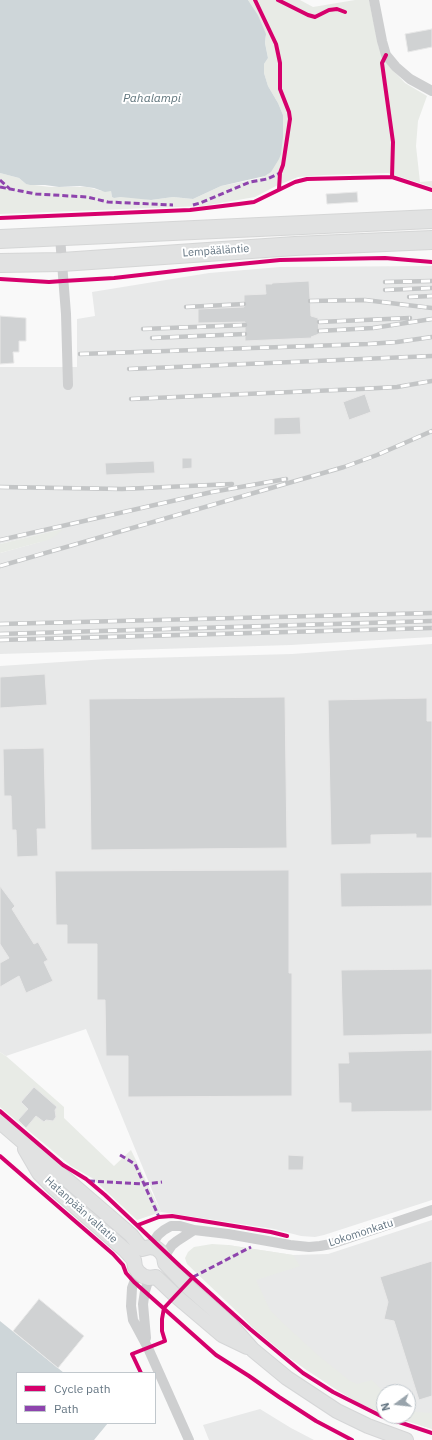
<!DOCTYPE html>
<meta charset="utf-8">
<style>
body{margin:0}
#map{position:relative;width:432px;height:1440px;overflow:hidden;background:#f9f9f9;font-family:"IBM Plex Sans",sans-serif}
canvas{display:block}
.legend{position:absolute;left:16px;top:1372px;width:140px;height:52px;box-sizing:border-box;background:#fff;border:1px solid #c1c8cd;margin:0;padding:5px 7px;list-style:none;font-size:12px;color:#657683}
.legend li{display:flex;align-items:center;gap:8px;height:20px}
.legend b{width:20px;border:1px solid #c1c8cd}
.north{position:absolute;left:376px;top:1384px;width:40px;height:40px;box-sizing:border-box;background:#fff;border:1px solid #c1c8cd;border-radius:50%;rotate:255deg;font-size:11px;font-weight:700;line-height:16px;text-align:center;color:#657683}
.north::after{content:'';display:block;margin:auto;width:14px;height:18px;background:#99a4ac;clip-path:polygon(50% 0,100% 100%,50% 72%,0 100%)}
</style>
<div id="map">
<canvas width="432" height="1440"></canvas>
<ul class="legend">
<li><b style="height:5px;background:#d6006c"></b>Cycle path</li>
<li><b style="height:5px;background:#8e44ad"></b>Path</li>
</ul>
<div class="north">N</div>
</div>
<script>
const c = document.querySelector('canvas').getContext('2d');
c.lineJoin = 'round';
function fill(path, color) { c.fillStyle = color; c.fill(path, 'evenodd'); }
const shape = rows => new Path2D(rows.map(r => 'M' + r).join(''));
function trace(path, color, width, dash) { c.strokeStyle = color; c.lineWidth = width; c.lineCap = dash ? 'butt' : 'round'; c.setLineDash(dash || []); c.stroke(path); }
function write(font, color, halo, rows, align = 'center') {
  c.font = font + ' "IBM Plex Sans",sans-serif'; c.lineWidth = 4; c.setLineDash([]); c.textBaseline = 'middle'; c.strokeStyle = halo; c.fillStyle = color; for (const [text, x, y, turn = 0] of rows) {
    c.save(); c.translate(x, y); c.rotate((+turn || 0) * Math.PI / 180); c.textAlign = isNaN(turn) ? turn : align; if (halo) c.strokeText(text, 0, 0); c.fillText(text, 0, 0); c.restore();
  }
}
fill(shape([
 [432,266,432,637,291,645,0,654,0,553,40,542,62,529,0,544,0,367,77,367,77,319,95,316,92,292,209,273,280,267],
 [432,644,432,1200,324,1235,315,1237,301,1236,274,1229,161,1212,86,1029,6,1056,0,1052,0,666,107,659,292,654],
 [432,1220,432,1429,391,1416,408,1416,408,1392,384,1392,384,1414,357,1402,334,1388,305,1369,287,1356,252,1327,192,1263,228,1245,293,1255,328,1254],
 [260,1409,291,1428,314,1440,209,1440,203,1425]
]), '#e8e9e9');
fill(shape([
 [248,0,300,0,313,7,355,0,369,0,379,48,389,66,405,83,427,96,418,121,416,146,420,182,432,181,432,187,388,173,324,175,298,177,276,186,255,197,203,206,0,214,0,173,19,178,26,184,50,187,87,187,102,191,111,191,112,197,114,198,121,197,133,197,151,200,173,197,193,199,221,186,261,178,268,174,272,168,283,115,278,103,268,86,264,73,264,64,268,58,265,43,266,37,258,15],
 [62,529,62,530,55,536,48,540,0,553,0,544],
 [0,1052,6,1056,64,1107,64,1118,114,1166,131,1150,161,1212,137,1220,92,1178,71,1166,0,1107],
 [212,1244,228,1245,293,1255,300,1266,256,1280,270,1310,285,1325,319,1356,350,1381,357,1384,372,1380,384,1392,384,1414,357,1402,334,1388,287,1356,252,1326,187,1264,185,1258,188,1252,194,1247],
 [408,1408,416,1412,432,1413,432,1429,391,1416,408,1416]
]), '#e8ebe6');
fill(shape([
 [0,0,248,0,258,15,266,34,265,43,268,58,264,64,264,73,268,86,278,103,283,115,283,137,281,154,279,159,271,172,265,176,221,186,193,199,173,197,151,200,121,197,114,198,112,197,111,191,105,192,94,188,80,186,59,187,45,185,30,185,26,184,19,178,0,173],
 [0,1321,64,1373,17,1373,17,1423,108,1423,94,1440,0,1440]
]), '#ced6d9');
const building = shape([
 [432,29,432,47,408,52,405,34,432,29],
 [357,192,358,202,327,204,326,194,357,192],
 [309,281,311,316,318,318,319,334,311,337,312,338,245,341,245,322,198,323,198,309,244,307,244,295,266,294,265,284,272,284,272,283,309,281],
 [0,316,26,318,26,341,19,341,19,352,13,352,14,363,0,364,0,316],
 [365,394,371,412,349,420,343,402,365,394],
 [300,417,301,434,274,435,274,418,300,417],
 [182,458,192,458,192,468,182,469,182,458],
 [154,461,155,473,106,475,105,463,154,461],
 [45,674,47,705,0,708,0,677,45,674],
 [285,697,287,848,91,850,89,699,285,697],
 [427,698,427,721,432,721,432,838,416,838,416,834,371,835,371,844,331,845,328,700,427,698],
 [44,748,46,829,37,829,38,856,17,857,16,830,12,830,11,796,4,796,3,749,44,748],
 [289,870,289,973,292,973,292,1096,128,1097,128,1056,106,1056,105,1000,97,1000,97,944,67,944,67,925,56,925,55,871,289,870],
 [432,872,432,906,341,907,340,873,432,872],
 [0,886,15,906,12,909,34,944,38,942,48,960,44,962,53,981,26,993,19,976,0,987,0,963,9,958,0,944,0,886],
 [432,969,432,1034,343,1036,341,970,432,969],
 [432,1050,432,1111,351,1112,351,1103,339,1103,338,1063,349,1063,348,1052,432,1050],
 [34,1087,57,1107,55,1110,56,1117,53,1121,46,1120,44,1122,36,1116,26,1128,18,1120,28,1109,21,1102,34,1087],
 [288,1155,304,1156,303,1170,288,1170,288,1155],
 [432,1261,432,1396,419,1400,394,1321,384,1319,388,1302,380,1277,432,1261],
 [39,1299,84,1336,58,1368,13,1331,39,1299]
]);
fill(building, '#d0d2d3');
trace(building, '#e8e8e8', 1);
const secondary = shape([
 [0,1122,131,1235,142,1249,150,1247,156,1248,161,1252,164,1257,165,1263,186,1285,231,1325,253,1350,287,1378,337,1411,368,1426,406,1440],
 [25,1149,39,1173,55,1189,125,1250,134,1260,135,1267,138,1272,143,1276,149,1278,156,1277,176,1296,222,1335,247,1347]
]);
const highway = shape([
 [0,239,432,219],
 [0,263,62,262,295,246,432,240]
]);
trace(secondary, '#d5d6d7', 16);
trace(highway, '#d5d6d6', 20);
trace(shape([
 [374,0,382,41,386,55,396,67,410,79,432,91],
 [60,237,66,314,68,385],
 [150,1247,158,1235,164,1230,171,1226,180,1226,194,1230,228,1234,290,1245,309,1247,320,1246,331,1244,432,1210],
 [164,1257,172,1245,177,1241,194,1230],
 [138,1272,132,1288,131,1306,133,1320,148,1348,189,1440],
 [146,1338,143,1304,145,1291,149,1278]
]), '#cecfd0', 10);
trace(secondary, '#e1e2e2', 14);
trace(highway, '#e1e2e2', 18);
const rail = shape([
 [385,282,432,281],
 [385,290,432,288],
 [409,297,432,296],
 [310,301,365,300,432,308],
 [186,307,244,304],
 [319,322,410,318],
 [143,329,245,325],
 [319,331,373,328,432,319],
 [152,338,245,334],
 [80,354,368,344,397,342,432,337],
 [129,369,432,356],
 [131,399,360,389,397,387,432,381],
 [0,487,122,489,232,484],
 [0,540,212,492,286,479],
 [0,566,344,467,377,455,432,431],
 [0,624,432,613],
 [0,634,432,621],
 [0,640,432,628]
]);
trace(rail, '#c3c5c6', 4.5);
trace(rail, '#fff', 3, [9]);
trace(shape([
 [0,180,10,189],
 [0,187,36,194,87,197,108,202,173,205],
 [193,205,200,203,250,182,267,179,280,173],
 [120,1155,135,1164,159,1217],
 [89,1181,145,1184,162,1182],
 [193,1277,251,1247]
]), '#8e44ad', 3, [6, 3]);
trace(shape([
 [255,0,276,44,280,63,280,89,289,112,290,119,283,165,280,173,279,189],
 [278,0,308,15,315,17,329,10,337,9,345,12],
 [386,55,382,63,393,142,392,177],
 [0,218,190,210,239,204,254,202,295,182,307,179,392,177,432,190],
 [0,279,49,282,63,281,114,278,210,267,280,260,385,258,432,262],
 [0,1111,63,1165,86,1179,105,1195,180,1266,250,1329,303,1373,333,1392,381,1416,432,1433],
 [0,1156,113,1254,123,1265,126,1273,134,1282,216,1355,249,1376,279,1397,316,1421,352,1440],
 [138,1225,159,1217,172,1216,271,1232,287,1236],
 [141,1373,132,1354,165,1341,162,1331,162,1319,164,1308,193,1277]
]), '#d6006c', 4);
write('11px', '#657683', '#fff', [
 ["Lempääläntie",216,251,-4],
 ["Hatanpään valtatie",81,1210,42],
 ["Lokomonkatu",361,1233,-18]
]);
write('italic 12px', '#60757c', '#fff', [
 ["Pahalampi",152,99]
]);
</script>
